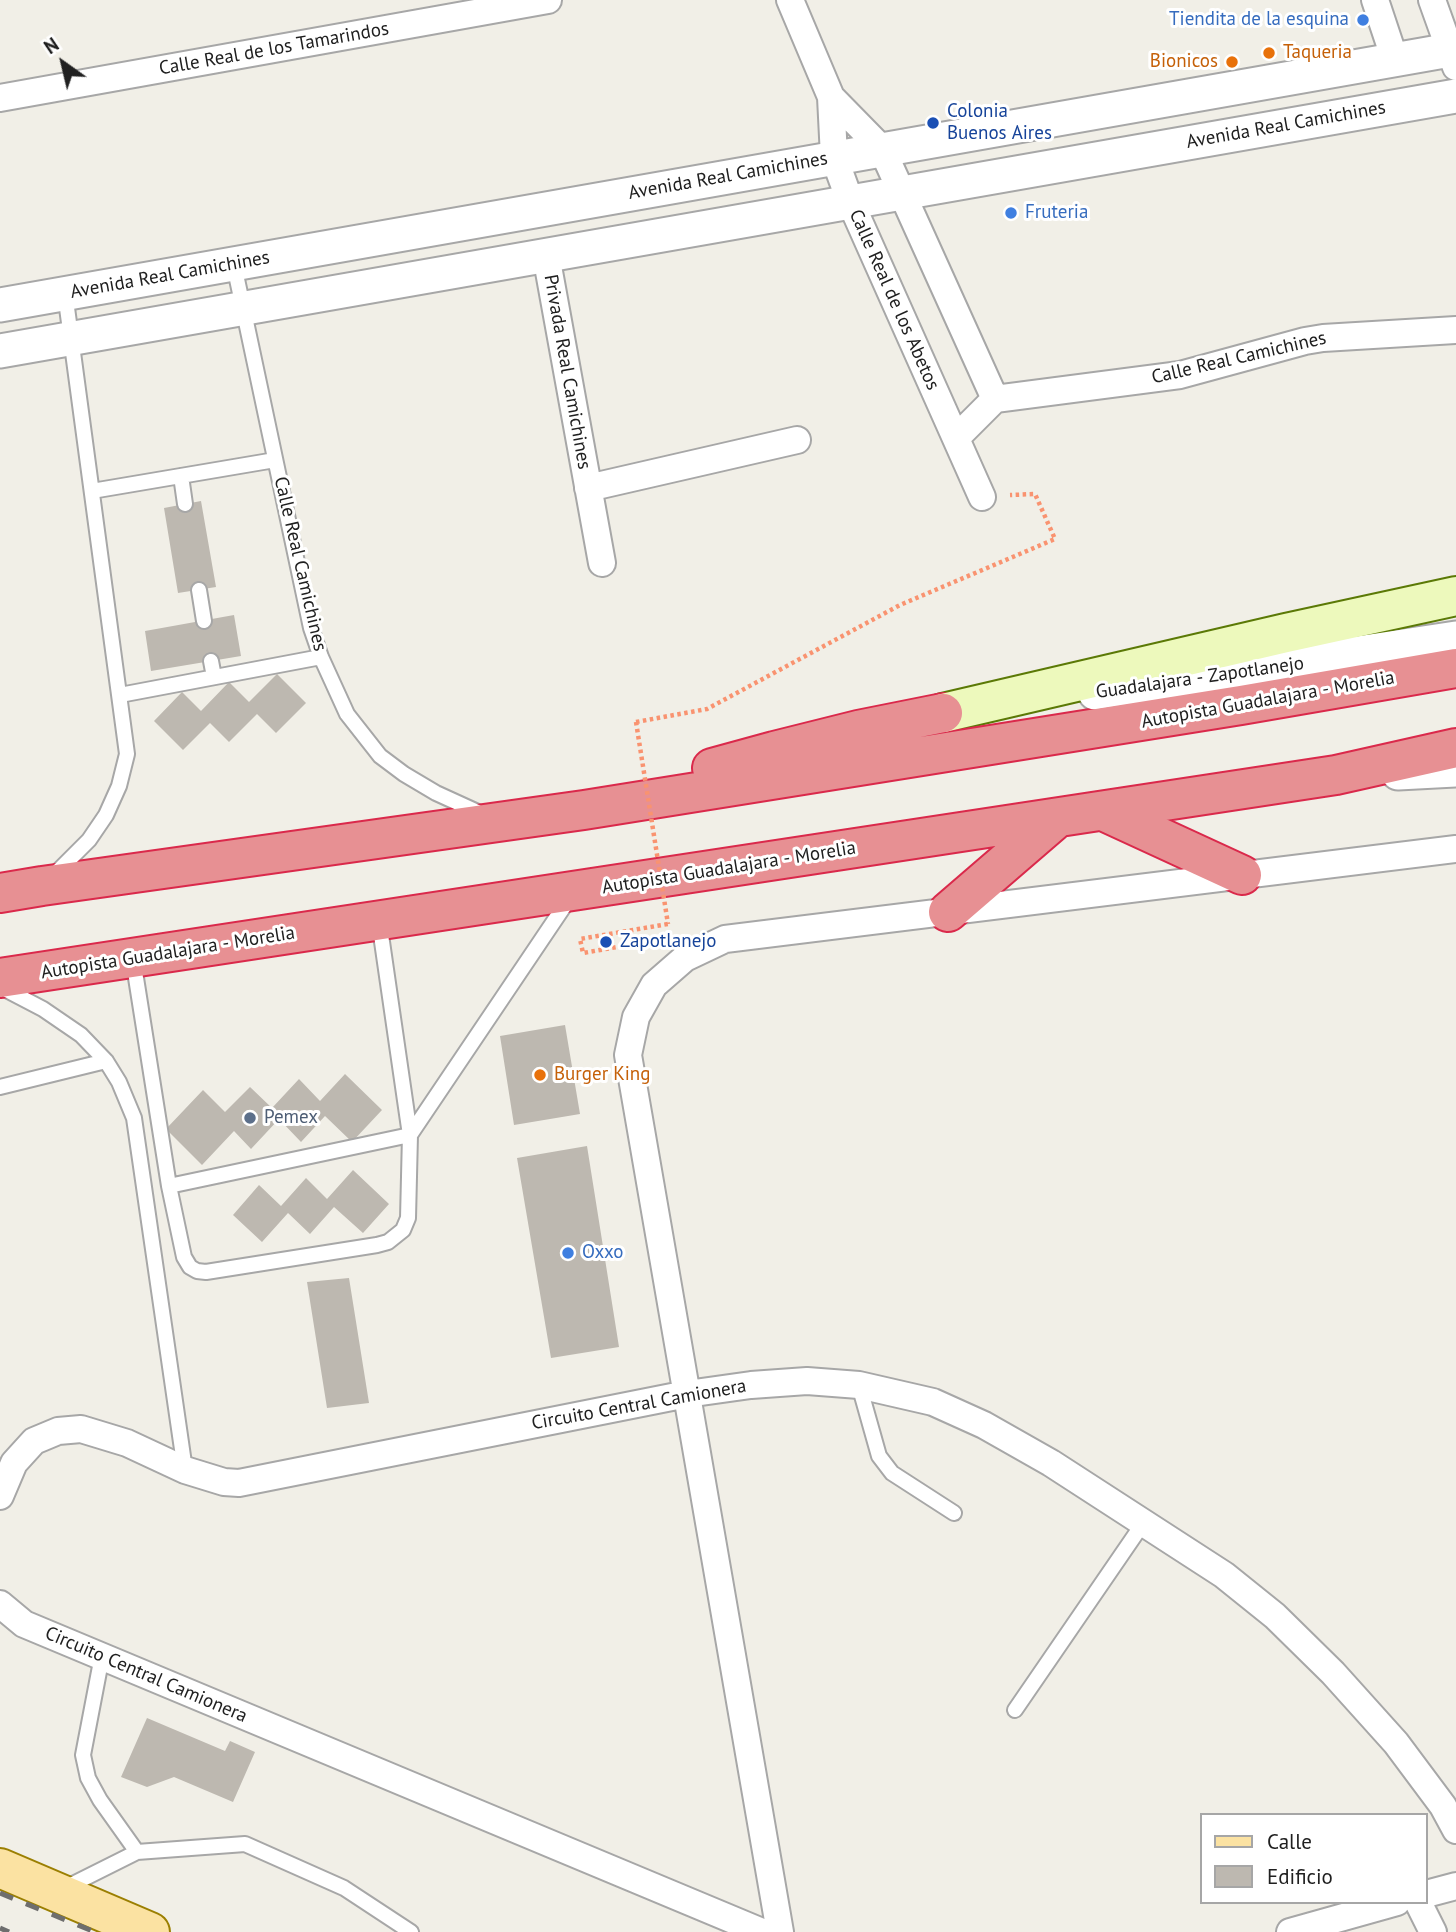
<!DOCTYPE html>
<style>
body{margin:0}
#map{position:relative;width:1456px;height:1932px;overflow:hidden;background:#f1efe7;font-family:"PT Sans",sans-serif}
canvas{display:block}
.legend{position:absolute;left:1200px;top:1813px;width:228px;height:91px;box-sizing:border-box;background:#fff;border:2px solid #a6a6a6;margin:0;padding:9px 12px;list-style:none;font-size:21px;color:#202020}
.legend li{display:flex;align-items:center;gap:14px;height:35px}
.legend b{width:35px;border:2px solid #a6a6a6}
.north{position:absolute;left:28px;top:28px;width:70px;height:70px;-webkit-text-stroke:5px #fff;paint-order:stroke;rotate:326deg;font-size:19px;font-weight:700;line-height:28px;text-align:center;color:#202020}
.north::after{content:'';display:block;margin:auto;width:24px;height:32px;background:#202020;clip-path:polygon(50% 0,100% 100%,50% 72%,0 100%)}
</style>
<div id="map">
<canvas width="1456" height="1932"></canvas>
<ul class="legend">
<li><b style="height:9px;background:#fbe2a2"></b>Calle</li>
<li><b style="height:19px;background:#bdb8b0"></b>Edificio</li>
</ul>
<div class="north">N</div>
</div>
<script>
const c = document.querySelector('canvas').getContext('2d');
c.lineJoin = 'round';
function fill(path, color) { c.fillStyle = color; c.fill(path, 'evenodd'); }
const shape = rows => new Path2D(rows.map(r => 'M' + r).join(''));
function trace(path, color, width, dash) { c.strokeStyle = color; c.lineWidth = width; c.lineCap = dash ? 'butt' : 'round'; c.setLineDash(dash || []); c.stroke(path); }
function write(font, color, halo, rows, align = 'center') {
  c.font = font + ' "PT Sans",sans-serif'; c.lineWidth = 6; c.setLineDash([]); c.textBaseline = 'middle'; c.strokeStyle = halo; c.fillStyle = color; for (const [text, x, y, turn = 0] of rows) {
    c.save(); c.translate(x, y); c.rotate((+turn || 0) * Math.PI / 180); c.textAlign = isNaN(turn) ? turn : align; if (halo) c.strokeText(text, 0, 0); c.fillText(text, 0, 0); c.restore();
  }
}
fill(shape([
 [201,501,216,587,178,593,164,508],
 [234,615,241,656,151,671,145,631],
 [277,674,306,703,276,733,257,714,229,742,210,723,183,750,154,721,182,692,201,711,229,682,249,702],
 [565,1025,580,1114,514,1125,500,1036],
 [345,1074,382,1110,352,1142,325,1116,301,1142,279,1119,251,1149,234,1131,202,1165,166,1129,203,1090,225,1112,250,1087,272,1108,299,1079,320,1101],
 [587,1146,619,1347,551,1358,517,1158],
 [353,1170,389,1204,363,1233,334,1207,310,1234,288,1213,262,1242,233,1215,259,1185,281,1206,306,1178,327,1199],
 [349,1278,369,1403,327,1408,307,1282],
 [147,1718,225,1751,230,1741,255,1752,233,1802,174,1777,147,1787,121,1777]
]), '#bdb8b0');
const service = shape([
 [234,265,311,628,321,657,347,714,380,756,404,774,436,793,482,814],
 [181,476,185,504],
 [92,491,275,460],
 [199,590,204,621],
 [211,661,214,677],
 [120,695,321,657],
 [53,876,89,840,106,815,119,786,127,754,65,293],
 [133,959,169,1186,184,1257,190,1267,197,1271,206,1272,377,1245,388,1242,403,1230,408,1218,410,1135,379,921],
 [1,987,43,1009,81,1035,106,1061,119,1082,134,1118,185,1470],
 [0,1087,106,1061],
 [169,1186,410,1135,569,899],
 [859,1385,879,1456,892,1473,954,1513],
 [102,1656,83,1755,88,1778,100,1800,137,1852],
 [1015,1710,1144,1522],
 [63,1889,137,1852,245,1844,344,1888,411,1932]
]);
const minor = shape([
 [790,0,831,97,834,157,850,201,982,497],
 [1375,0,1395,60],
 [1432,0,1456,67],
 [831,97,882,149,995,399],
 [0,98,548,0],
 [546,255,602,563],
 [956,438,995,399,1180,375,1305,341,1323,338,1456,330],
 [588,488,797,440],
 [0,1496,14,1463,34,1441,58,1431,81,1429,127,1443,185,1470,224,1482,239,1483,687,1394,751,1385,807,1381,859,1385,933,1402,984,1425,1051,1463,1224,1575,1275,1616,1333,1673,1396,1743,1443,1806,1456,1830],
 [0,1604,24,1624,762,1932],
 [1426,1894,1456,1886],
 [1418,1902,1433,1932],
 [780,1932,628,1055,636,1017,654,985,685,958,725,939,1456,849],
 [1290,1932,1397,1902]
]);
const tertiary = shape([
 [0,305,1456,49],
 [0,351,1456,96],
 [1095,693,1456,638],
 [1398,773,1456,770]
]);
const secondary = shape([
 [943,713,1286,633,1456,596]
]);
const primary = shape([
 [0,1868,150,1932]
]);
const motorway = shape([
 [712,768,774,751,858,730,943,713],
 [1103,811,1242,875],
 [0,893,42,886,584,810,1241,705,1456,668],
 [948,912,1057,818],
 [0,978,1336,775,1456,748]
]);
trace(service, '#a7a7a7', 18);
trace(minor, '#a7a7a7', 30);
trace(tertiary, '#a7a7a7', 37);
trace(secondary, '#5b7906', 42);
trace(primary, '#9b7f02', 42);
trace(motorway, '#da294b', 42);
trace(shape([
 [636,722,707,709,900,605,1055,539,1035,494,1010,495],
 [657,940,583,953,580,939,668,924]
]), '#f99370', 4.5, [3.5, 3.5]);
trace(service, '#fff', 14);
trace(minor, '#fff', 26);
trace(tertiary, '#fff', 33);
trace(secondary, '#edf9bc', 38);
trace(primary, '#fbe2a2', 38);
trace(motorway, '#e79093', 38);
trace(shape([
 [0,1893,95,1932],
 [0,1928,9,1932]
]), '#6e6e6e', 5, [14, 14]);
trace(shape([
 [636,722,668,924]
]), '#f99370', 4.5, [3.5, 3.5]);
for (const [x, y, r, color] of [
 [1363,20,7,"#3f7fe0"],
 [1269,53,7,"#e8710a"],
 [1232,62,7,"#e8710a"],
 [933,123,7,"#1a4fb4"],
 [1011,213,7,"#3f7fe0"],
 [606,942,7,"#1a4fb4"],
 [540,1075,7,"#e8710a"],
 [250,1118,7,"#5c6f8a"],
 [568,1253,7,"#3f7fe0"]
]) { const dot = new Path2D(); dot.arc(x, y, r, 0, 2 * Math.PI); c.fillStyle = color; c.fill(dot); trace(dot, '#fff', 2.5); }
write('19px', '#366cbe', '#fff', [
 ["Tiendita de la esquina",1349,20,"right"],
 ["Fruteria",1025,213],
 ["Oxxo",582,1253]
], 'left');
write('19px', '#202020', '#fff', [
 ["Calle Real de los Tamarindos",274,49,-10],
 ["Avenida Real Camichines",1286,125,-10],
 ["Avenida Real Camichines",728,176,-10],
 ["Avenida Real Camichines",170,275,-10],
 ["Calle Real de los Abetos",894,300,66],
 ["Calle Real Camichines",1239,358,-13],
 ["Privada Real Camichines",567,372,80],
 ["Calle Real Camichines",300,564,77],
 ["Guadalajara - Zapotlanejo",1200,678,-8],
 ["Autopista Guadalajara - Morelia",1268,700,-10],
 ["Autopista Guadalajara - Morelia",729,868,-9],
 ["Autopista Guadalajara - Morelia",168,953,-9],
 ["Circuito Central Camionera",639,1405,-10],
 ["Circuito Central Camionera",146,1675,23]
]);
write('19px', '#c56008', '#fff', [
 ["Taqueria",1283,53],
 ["Bionicos",1218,62,"right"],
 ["Burger King",554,1075]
], 'left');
write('19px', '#164399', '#fff', [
 ["Colonia",947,112],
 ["Buenos Aires",947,134],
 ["Zapotlanejo",620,942]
], 'left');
write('19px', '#4e5e75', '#fff', [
 ["Pemex",264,1118]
], 'left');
</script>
